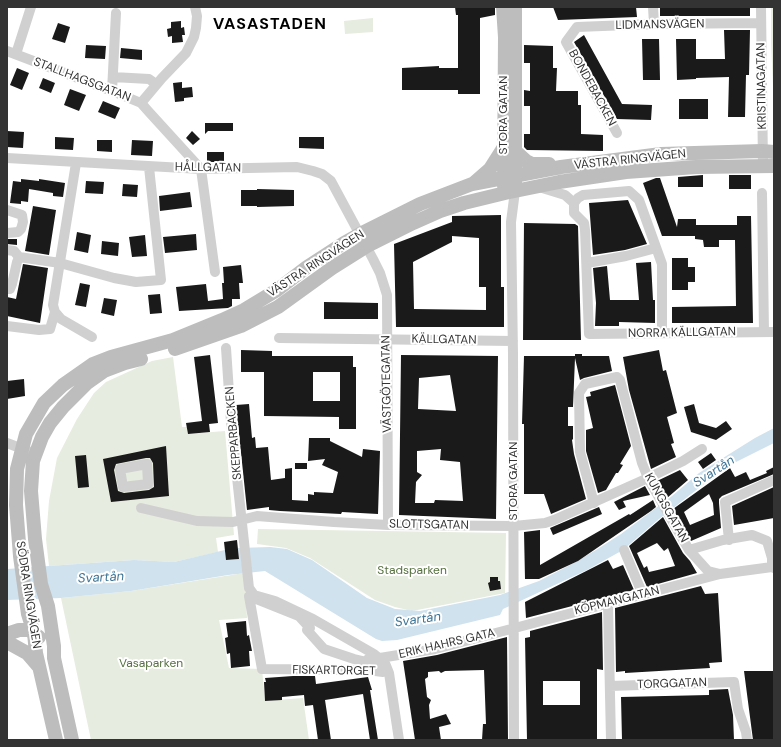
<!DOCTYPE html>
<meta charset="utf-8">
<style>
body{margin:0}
#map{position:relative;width:781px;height:747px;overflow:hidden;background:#fff;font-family:"DM Sans",sans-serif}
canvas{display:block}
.frame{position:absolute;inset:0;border:8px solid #333;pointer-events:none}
</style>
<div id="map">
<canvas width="781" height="747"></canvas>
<div class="frame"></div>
</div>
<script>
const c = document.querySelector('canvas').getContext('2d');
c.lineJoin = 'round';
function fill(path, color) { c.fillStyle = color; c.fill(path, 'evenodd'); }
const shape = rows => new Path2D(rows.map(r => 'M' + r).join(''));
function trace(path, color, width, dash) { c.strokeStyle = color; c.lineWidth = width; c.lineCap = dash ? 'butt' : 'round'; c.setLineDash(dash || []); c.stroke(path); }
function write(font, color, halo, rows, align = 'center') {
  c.font = font + ' "DM Sans",sans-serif'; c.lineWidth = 4; c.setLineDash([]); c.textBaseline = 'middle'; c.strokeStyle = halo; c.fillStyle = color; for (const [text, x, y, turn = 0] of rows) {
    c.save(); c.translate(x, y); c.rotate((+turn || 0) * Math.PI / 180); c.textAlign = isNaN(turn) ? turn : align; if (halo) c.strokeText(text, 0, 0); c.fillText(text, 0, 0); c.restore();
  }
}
fill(shape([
 [771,7,774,7,774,107,771,43],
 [373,18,373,32,345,34,344,21],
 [173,357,182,427,187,427,188,434,225,431,234,535,216,538,218,552,174,562,134,560,49,566,46,539,49,501,57,458,77,419,94,393,106,382,152,361],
 [258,529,506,533,505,593,412,611,395,607,375,600,310,558,286,548,257,544],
 [244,573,247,618,219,620,229,668,262,669,265,701,303,698,309,740,91,740,61,598,131,591]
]), '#e6ecdf');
fill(shape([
 [774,428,774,443,726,467,659,519,623,550,587,570,503,609,500,615,397,640,382,641,376,639,265,571,228,575,131,591,61,598,7,600,7,569,134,560,174,562,225,550,226,560,239,559,238,548,270,547,287,549,312,560,367,598,395,609,420,611,500,595,539,581,572,564,596,550,621,534,672,496,699,473,755,438]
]), '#cfe2ee');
fill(shape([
 [455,7,495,7,495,15,480,18,480,94,458,94,458,90,402,90,402,68,439,66,439,68,458,68,458,15,456,15],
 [553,7,636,7,637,17,558,20],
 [660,7,750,7,750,16,660,16],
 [181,21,181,28,184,27,185,35,182,35,183,42,172,43,172,36,168,37,167,29,171,28,171,22],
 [58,23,70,27,65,43,52,39],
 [724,30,750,30,749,75,746,75,745,117,728,117,729,77,696,78,696,79,677,80,676,39,696,39,696,59,725,59],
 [584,35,622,104,652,105,651,120,617,119,574,42],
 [642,39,659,39,660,80,643,80],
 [86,45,106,46,105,59,85,58],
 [524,45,553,46,553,68,557,68,556,91,578,91,578,105,581,105,581,134,603,135,603,151,527,150,524,147,524,134,530,134,530,106,524,106,524,90,530,91,530,63,524,63],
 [121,48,142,50,142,60,120,58],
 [17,68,29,73,22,90,10,85],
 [43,78,55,83,51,93,39,88],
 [182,82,182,88,192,87,193,97,184,98,184,101,175,102,173,83],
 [70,89,86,95,79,111,64,105],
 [679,99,708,99,708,119,679,119],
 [103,101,120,108,115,119,98,112],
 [205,123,233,123,233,131,208,131,205,134],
 [7,131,24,132,23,148,7,147],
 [192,131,200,139,193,145,186,138],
 [55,137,74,138,73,150,55,149],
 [299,137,324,137,324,149,299,148],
 [97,140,112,140,112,152,97,151],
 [132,140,153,141,152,156,131,155],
 [207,152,224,152,224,162,207,162],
 [703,175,703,187,678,187,678,177],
 [729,175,751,175,751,189,729,189],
 [656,178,660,178,677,227,678,219,696,219,696,225,737,225,737,216,751,216,753,323,672,323,672,307,736,306,735,240,719,240,719,247,704,247,703,240,695,239,695,236,662,236,643,183],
 [21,179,39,181,39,179,65,183,63,197,53,196,53,193,29,189,28,202,21,201,21,204,10,203,13,181,21,182],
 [86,181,104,182,103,194,85,193],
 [123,184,138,185,137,197,122,196],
 [257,189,294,190,294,206,257,207,257,206,241,206,241,190,257,190],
 [190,192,192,207,160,211,159,196],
 [628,200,647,244,625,250,593,255,589,203],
 [33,206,56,210,49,255,25,251],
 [501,215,501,287,504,287,504,327,396,327,394,244,452,222,452,216],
 [452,236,479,238,479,287,486,287,486,310,414,309,413,262,452,242],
 [524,223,575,224,578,226,581,340,523,340],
 [77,232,91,235,88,253,74,250],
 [196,234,197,250,165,253,163,237],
 [145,235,147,256,132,257,129,237],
 [7,239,17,239,17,245,7,244],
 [102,241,119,243,118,256,101,254],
 [672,258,688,258,688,267,695,267,695,282,688,282,688,290,672,290],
 [651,262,653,300,655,300,655,323,619,322,619,326,595,326,596,303,593,268,607,266,610,300,639,300,636,263],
 [23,264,48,268,40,323,7,316,7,297,16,299],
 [241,265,243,283,239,283,240,299,232,299,232,306,228,308,179,311,176,287,206,284,208,301,223,299,222,283,224,283,223,267],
 [80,283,90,285,86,307,75,305],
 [160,294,162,313,150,314,148,295],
 [104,298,117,300,114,316,101,313],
 [324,302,378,303,378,319,324,319],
 [241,350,272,351,272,356,353,356,353,367,356,367,356,429,339,429,339,417,264,416,264,372,241,372],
 [313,372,340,372,340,401,313,401],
 [659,350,663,371,666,370,677,413,667,417,674,443,671,444,676,457,651,469,629,390,623,357],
 [575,354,582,354,582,356,609,356,612,371,584,378,580,380,575,358,573,407,568,407,568,426,573,426,573,439,572,440,574,454,586,499,551,514,544,494,524,494,524,424,522,424,524,356,575,356],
 [210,355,218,423,209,424,210,432,188,434,186,423,202,421,194,357],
 [401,355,498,356,496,519,399,515],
 [450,375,456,411,418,409,419,378],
 [441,449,440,460,460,462,463,501,435,500,434,503,415,503,416,482,422,475,417,472,417,451],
 [24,379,25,396,7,399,7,381],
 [615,385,631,446,620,464,623,465,618,473,616,473,606,490,598,493,586,451,586,430,593,428,586,397,591,396,590,392],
 [249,404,252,438,255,437,256,448,268,447,271,480,285,478,285,469,292,468,292,500,308,501,308,494,314,495,314,492,333,493,338,472,322,465,325,459,308,461,309,438,330,438,330,441,362,457,363,449,380,451,378,514,342,512,341,514,280,511,269,510,269,507,247,510,236,405],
 [694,404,699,423,716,428,726,421,732,429,716,440,691,432,684,407],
 [166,446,169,496,111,502,103,459],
 [146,458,150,458,153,463,154,487,149,490,124,493,118,491,114,470,116,464],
 [711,453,716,460,703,469,698,462],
 [86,455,89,487,78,488,75,456],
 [295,463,307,463,307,469,295,469],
 [774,467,774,474,722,496,719,499,719,503,721,528,691,541,673,509,730,468,735,477,746,472,750,480,767,473,766,471],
 [709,494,713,503,714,515,690,525,684,512],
 [680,470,688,480,667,498,657,481],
 [645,486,650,495,623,501,626,507,619,510,614,502],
 [774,487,774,518,734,525,732,506],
 [653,500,656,507,651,511,578,561,539,579,525,579,524,532,540,530,540,565,629,514,630,515],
 [599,507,602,514,553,535,550,528],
 [663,517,683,553,690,561,697,573,647,587,629,546],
 [657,543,664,551,668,548,675,566,649,572,647,566,644,568,637,553],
 [237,540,239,559,226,560,224,542],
 [608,560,613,569,623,565,634,590,526,618,525,602],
 [490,577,498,577,498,581,500,581,501,589,490,591,488,583,490,582],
 [701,586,705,594,718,593,722,662,709,663,710,668,625,673,625,671,616,672,615,608],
 [602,612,603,670,597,669,597,740,527,740,525,638,530,637,530,631],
 [543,681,580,681,580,705,543,705],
 [246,621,247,636,249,635,252,651,249,651,250,666,231,668,230,653,227,654,225,638,228,637,226,623],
 [507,637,508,740,482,740,483,724,486,724,484,670,445,671,441,673,439,671,428,672,428,677,425,679,427,697,431,700,429,705,430,719,446,714,451,724,439,727,441,740,415,740,403,661,437,655],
 [744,671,774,671,774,740,753,740],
 [293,676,315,676,316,684,368,677,372,690,370,690,378,740,370,740,363,694,325,700,331,740,318,740,313,705,305,706,304,695,282,697,282,700,265,701,264,682,266,682,265,678],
 [728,689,733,715,734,740,622,740,621,697,709,695,709,690]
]), '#1a1a1a');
trace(shape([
 [653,7,654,24],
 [761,7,763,166],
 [7,51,112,91,141,103,149,112,201,169,215,272],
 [16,54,31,7],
 [113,77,149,79,156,84],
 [112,91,116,13],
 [141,103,162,78,186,53,194,37,196,28,197,16,195,7],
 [617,133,566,42,577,27,654,24,761,23],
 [7,158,201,169,297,167,313,171,322,174,331,181,373,259,380,273,387,295,388,525],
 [76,163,53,305,55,312,61,319,92,337],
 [539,187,565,195,574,203],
 [762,193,764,332],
 [7,210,22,215,23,222,21,229,18,232,7,233],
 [7,250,14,251,19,257,60,263,114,278,136,282,161,280,149,167],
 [587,263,626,256,656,248],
 [7,289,10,289,12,284,17,262,19,257],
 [7,326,39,330,50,329,55,312],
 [662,333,662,264,639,200,629,191,583,195,578,198,574,203,574,213,584,223,585,230,589,334,774,332],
 [279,338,513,341],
 [226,348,231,422,249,588,254,595,275,601,313,619,374,654,385,663,389,673,399,740],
 [7,443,28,451],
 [147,464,148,484,123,487,120,469,147,464],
 [594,503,580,452,579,393,585,384,617,377,620,380,642,463,648,478,689,550,708,571,720,574],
 [141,508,197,521,233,522,257,516,334,522,388,525,514,526,545,523,554,520,648,478,683,461,702,449],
 [729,540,725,502,774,480],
 [624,550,643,595],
 [689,550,723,540,752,535,767,541,772,558,772,567],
 [249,596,299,616,310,628,307,630,324,649,354,659,367,662,368,659,379,663,383,672,367,670,262,669,249,596],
 [608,604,611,740],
 [380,658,435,649,720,574,772,567,774,568],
 [610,686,734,682,738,709,746,732,747,740],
 [514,740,513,354,511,222,515,191]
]), '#d0d0d0', 10);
trace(shape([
 [503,7,505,37,504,186],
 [515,7,515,185],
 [515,151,526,161,532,164,549,164],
 [474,183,490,169,504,147],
 [175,349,241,326,278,307,332,268,367,246,413,223,440,211,464,203,505,193,559,182,626,172,696,167,774,166],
 [7,634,19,630,29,630,39,637],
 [7,642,27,653,39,667],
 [56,740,36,653,34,633,28,614,20,556,16,505,17,469,26,434,44,403,63,385,93,364,111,357,173,340,222,320,244,310,277,290,307,267,344,243,360,234,420,204,472,184,561,167,661,154,762,151,774,152],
 [72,740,54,658,54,646,48,606,41,584,35,539,31,491,33,461,42,437,50,423,63,407,87,383,104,371,125,363,141,359]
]), '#bdbdbd', 14);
write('12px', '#333', '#fff', [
 ["LIDMANSVÄGEN",660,25,-1],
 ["STALLHAGSGATAN",82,80,21],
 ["KRISTINAGATAN",762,86,-91],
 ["BONDEBACKEN",592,88,61],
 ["STORA GATAN",504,115,-90],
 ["VÄSTRA RINGVÄGEN",630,160,-6],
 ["HÅLLGATAN",208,168,1],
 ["VÄSTRA RINGVÄGEN",316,264,-33],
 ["NORRA KÄLLGATAN",682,333,-1],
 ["KÄLLGATAN",444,340,1],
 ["VÄSTGÖTEGATAN",387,384,-91],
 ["SKEPPARBACKEN",234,433,-95],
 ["STORA GATAN",514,481,-90],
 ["KUNGSGATAN",666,508,61],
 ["SLOTTSGATAN",429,525,1],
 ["SÖDRA RINGVÄGEN",28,595,81],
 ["KÖPMANGATAN",617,601,-14],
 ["ERIK HAHRS GATA",447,644,-13],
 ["FISKARTORGET",334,671,1],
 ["TORGGATAN",672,684,-2]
]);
write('12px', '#56703f', '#fff', [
 ["Stadsparken",412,571],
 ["Vasaparken",151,664]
]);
write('italic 13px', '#3f7597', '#fff', [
 ["Svartån",714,472,-33],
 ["Svartån",101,578,-3],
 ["Svartån",418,620,-8]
]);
c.letterSpacing = '1px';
write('bold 16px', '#000', '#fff', [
 ["VASASTADEN",270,25]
]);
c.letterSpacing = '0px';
</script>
